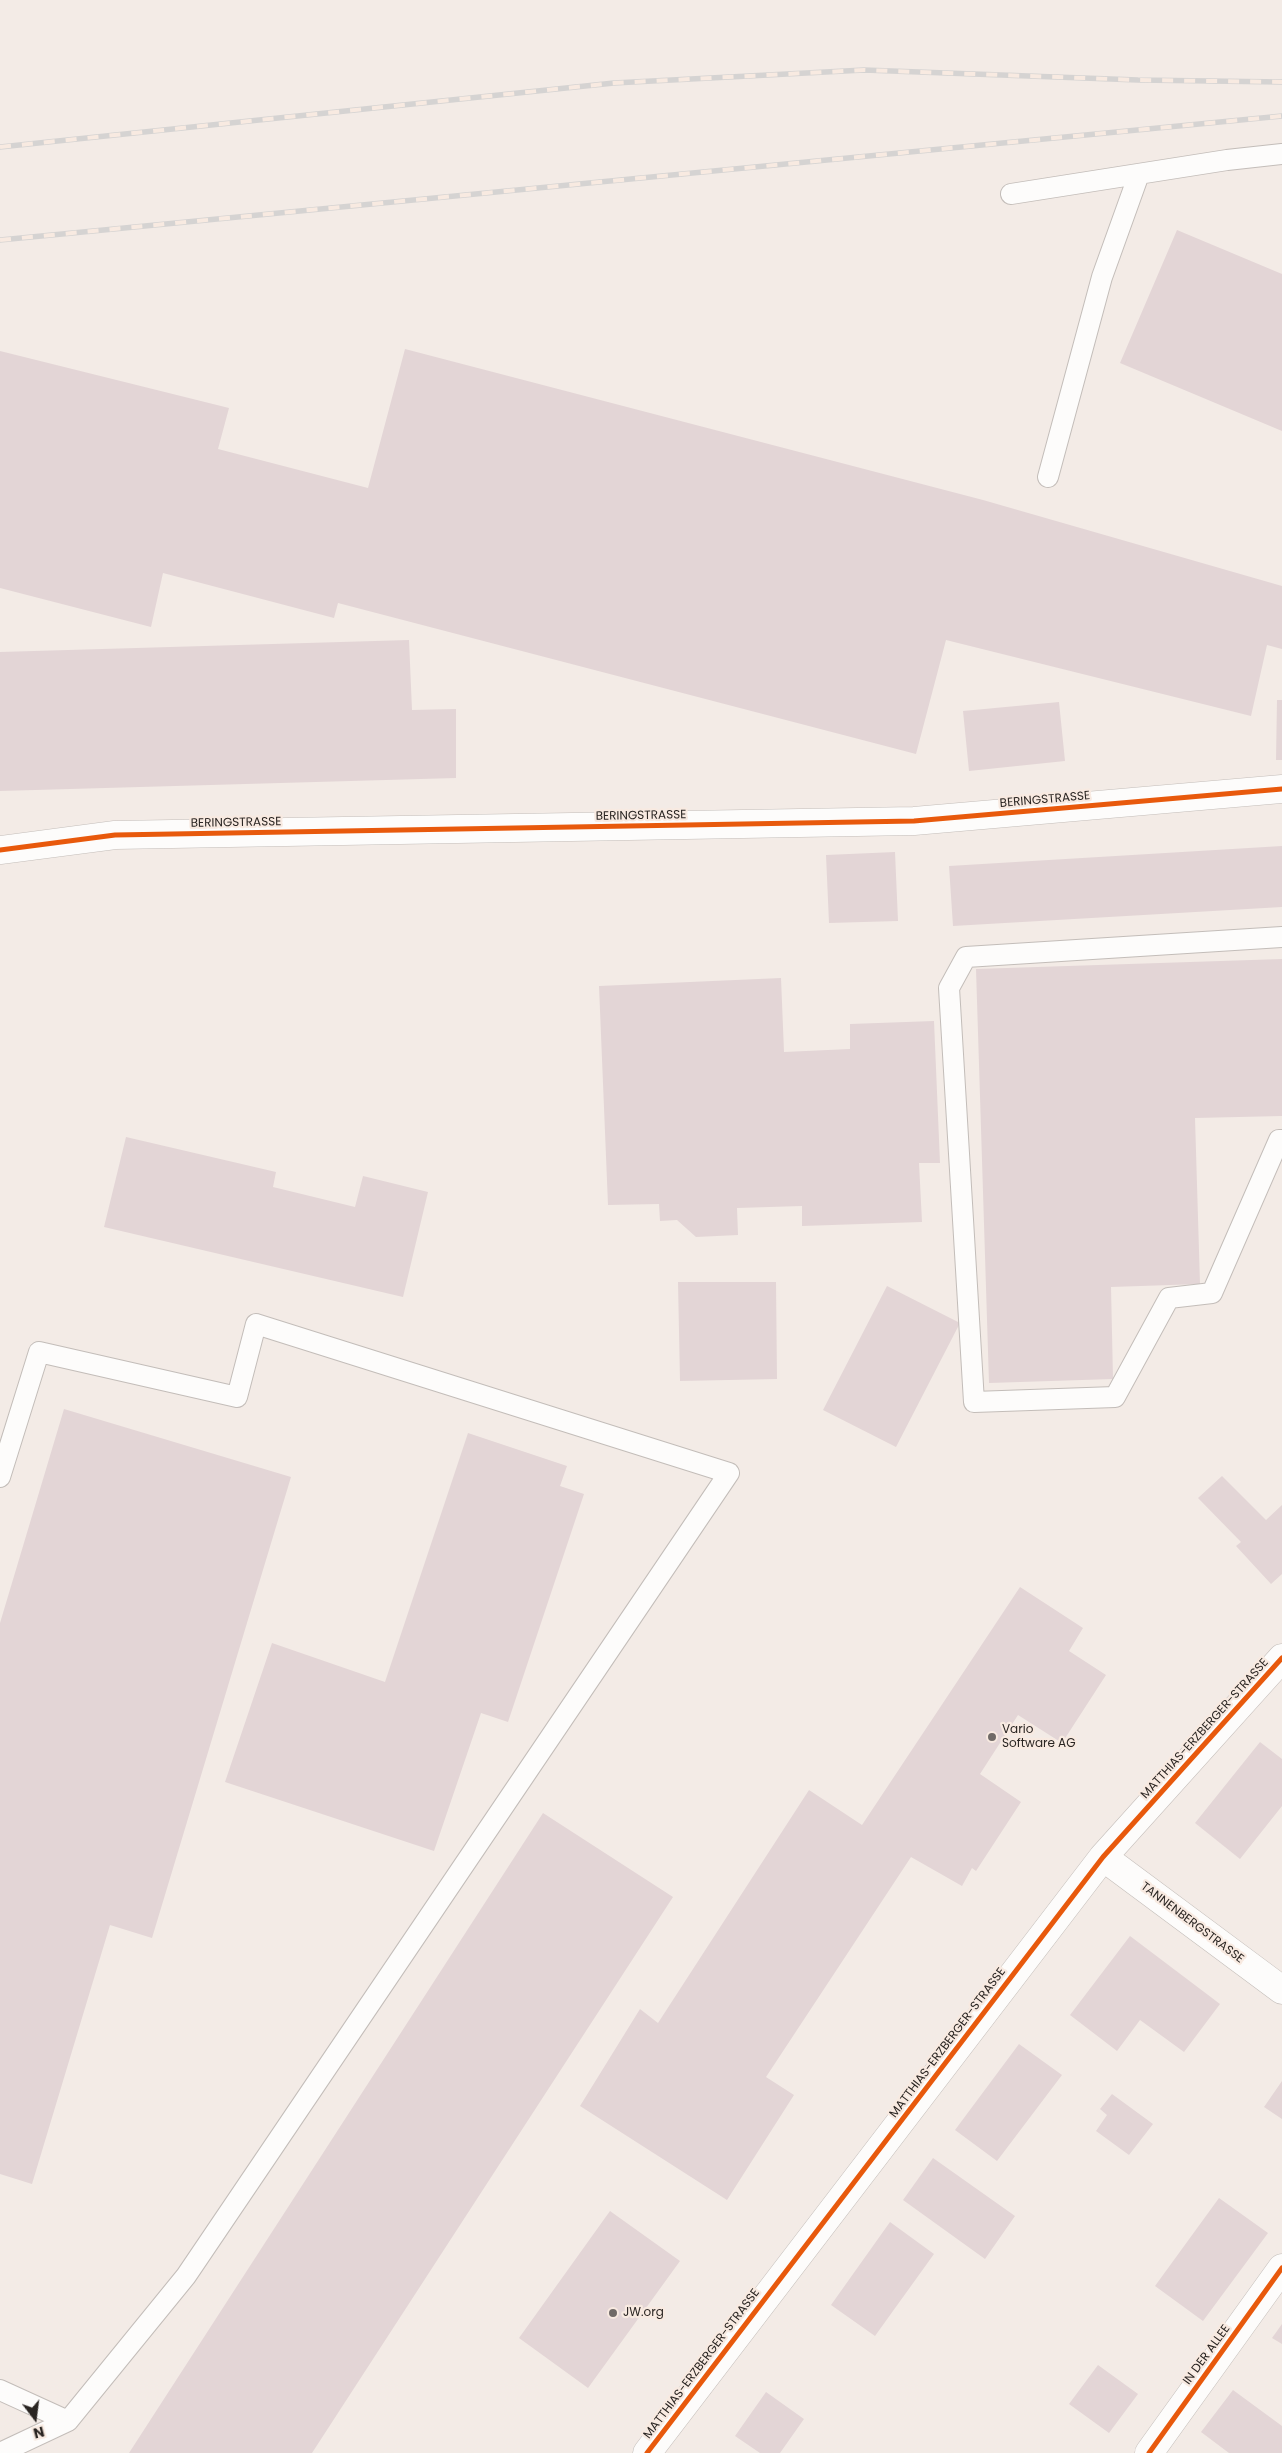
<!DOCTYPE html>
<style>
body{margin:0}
#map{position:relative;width:1282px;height:2453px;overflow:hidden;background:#f3ebe6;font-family:Poppins,sans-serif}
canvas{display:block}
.north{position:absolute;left:10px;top:2393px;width:50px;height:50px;-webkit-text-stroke:4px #f8eae1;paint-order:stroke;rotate:165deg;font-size:14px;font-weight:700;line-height:20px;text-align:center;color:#2a2522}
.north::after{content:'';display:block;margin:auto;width:18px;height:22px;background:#2a2522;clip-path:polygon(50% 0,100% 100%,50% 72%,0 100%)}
</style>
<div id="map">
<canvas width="1282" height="2453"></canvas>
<div class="north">N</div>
</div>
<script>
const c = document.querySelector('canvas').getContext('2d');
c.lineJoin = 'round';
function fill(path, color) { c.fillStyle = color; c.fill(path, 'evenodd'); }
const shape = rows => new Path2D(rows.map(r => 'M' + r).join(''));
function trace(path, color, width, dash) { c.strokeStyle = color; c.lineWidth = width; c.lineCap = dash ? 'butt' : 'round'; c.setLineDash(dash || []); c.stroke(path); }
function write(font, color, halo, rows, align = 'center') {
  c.font = font + ' Poppins,sans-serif'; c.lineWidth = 4.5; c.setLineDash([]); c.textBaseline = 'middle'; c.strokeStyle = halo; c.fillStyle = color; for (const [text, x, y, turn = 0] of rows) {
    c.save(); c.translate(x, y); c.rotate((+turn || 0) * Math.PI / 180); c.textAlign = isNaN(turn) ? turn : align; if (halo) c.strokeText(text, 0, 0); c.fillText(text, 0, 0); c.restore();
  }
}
fill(shape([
 [1177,230,1282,274,1282,431,1120,363],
 [405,349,983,500,1282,586,1282,649,1267,645,1251,716,946,640,916,754,338,603,334,618,163,573,151,627,0,588,0,351,229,408,218,449,368,488],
 [409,640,412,710,456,709,456,778,0,791,0,652],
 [1277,700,1282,700,1282,760,1276,760],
 [1059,702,1065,761,969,771,963,711],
 [1282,846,1282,907,953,926,949,866],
 [895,852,898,921,829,923,826,855],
 [1282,959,1282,1116,1195,1118,1200,1284,1111,1287,1113,1379,989,1383,976,969],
 [781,978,784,1052,850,1049,850,1024,934,1021,940,1163,919,1163,922,1222,802,1226,802,1206,737,1208,738,1235,696,1237,677,1220,660,1221,659,1204,608,1205,599,986],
 [126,1137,276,1172,273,1187,355,1207,363,1176,428,1192,403,1297,104,1227],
 [678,1282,776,1282,777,1379,680,1381],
 [887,1286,960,1323,896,1447,823,1410],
 [64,1409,291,1477,152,1938,110,1925,32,2184,0,2174,0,1623],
 [468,1433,567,1466,560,1486,584,1494,508,1722,481,1713,434,1851,225,1782,272,1643,385,1682],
 [1222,1476,1266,1520,1282,1505,1282,1574,1271,1584,1236,1546,1241,1542,1198,1498],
 [1020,1587,1083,1628,1069,1651,1106,1675,1062,1743,1018,1715,980,1774,1021,1802,976,1871,972,1868,962,1886,911,1857,766,2077,794,2095,727,2200,580,2106,640,2009,658,2023,809,1790,862,1825],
 [1260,1742,1282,1759,1282,1806,1240,1859,1195,1823],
 [543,1813,673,1897,312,2453,129,2453],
 [1130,1936,1220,2004,1184,2052,1140,2020,1117,2051,1070,2015],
 [1019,2044,1062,2075,997,2161,955,2130],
 [1282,2081,1282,2119,1264,2107],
 [1112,2094,1153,2124,1129,2155,1096,2131,1107,2115,1100,2109],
 [933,2158,1015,2216,985,2259,903,2200],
 [1219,2198,1268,2233,1203,2321,1155,2286],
 [610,2211,680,2261,588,2388,519,2338],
 [890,2222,934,2254,875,2336,831,2305],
 [1282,2324,1282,2344,1272,2338],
 [1098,2365,1138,2394,1109,2433,1069,2404],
 [1233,2390,1282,2426,1282,2453,1229,2453,1201,2432],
 [766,2392,804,2419,780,2453,760,2453,735,2436]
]), '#e3d5d6');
const service = shape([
 [1011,194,1227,160,1282,154],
 [1048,477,1102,277,1139,174],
 [1282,937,966,957,949,988,974,1402,1115,1397,1169,1298,1212,1293,1279,1140,1282,1140],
 [0,1477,39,1352,237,1397,256,1324,729,1473,186,2276,68,2421],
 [0,2390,68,2421,0,2453]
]);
const minor = shape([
 [0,850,115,835,914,821,1282,789],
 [1103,1857,1282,1990],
 [647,2453,1103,1857,1282,1658],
 [1149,2453,1282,2268]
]);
trace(service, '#c3bdb9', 22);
trace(minor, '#c3bdb9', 29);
trace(service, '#fdfcfb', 20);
trace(minor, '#fdfcfb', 28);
const rail = shape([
 [0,147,614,83,864,70,1138,80,1282,82],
 [0,240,1282,116]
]);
trace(rail, '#d5d3d2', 5.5);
trace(rail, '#f8eae1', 4, [11]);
trace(shape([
 [0,850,115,835,914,821,1282,789],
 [647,2453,1103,1857,1282,1658],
 [1149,2453,1282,2268]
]), '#e8590c', 5);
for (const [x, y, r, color] of [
 [992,1737,5,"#706a67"],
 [613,2313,5,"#706a67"]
]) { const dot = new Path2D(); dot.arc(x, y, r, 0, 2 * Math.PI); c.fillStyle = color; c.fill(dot); trace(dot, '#f8eae1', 2); }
write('12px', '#2a2522', '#f8eae1', [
 ["BERINGSTRASSE",1045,800,-5],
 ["BERINGSTRASSE",641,816,-1],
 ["BERINGSTRASSE",236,823,-1],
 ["MATTHIAS-ERZBERGER-STRASSE",1205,1729,-48],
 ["TANNENBERGSTRASSE",1192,1923,37],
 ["MATTHIAS-ERZBERGER-STRASSE",948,2043,-53],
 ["IN DER ALLEE",1207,2355,-54],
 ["MATTHIAS-ERZBERGER-STRASSE",702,2364,-53]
]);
write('12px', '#2a2522', '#f8eae1', [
 ["Vario",1002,1730],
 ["Software AG",1002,1744],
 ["JW.org",623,2313]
], 'left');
</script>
